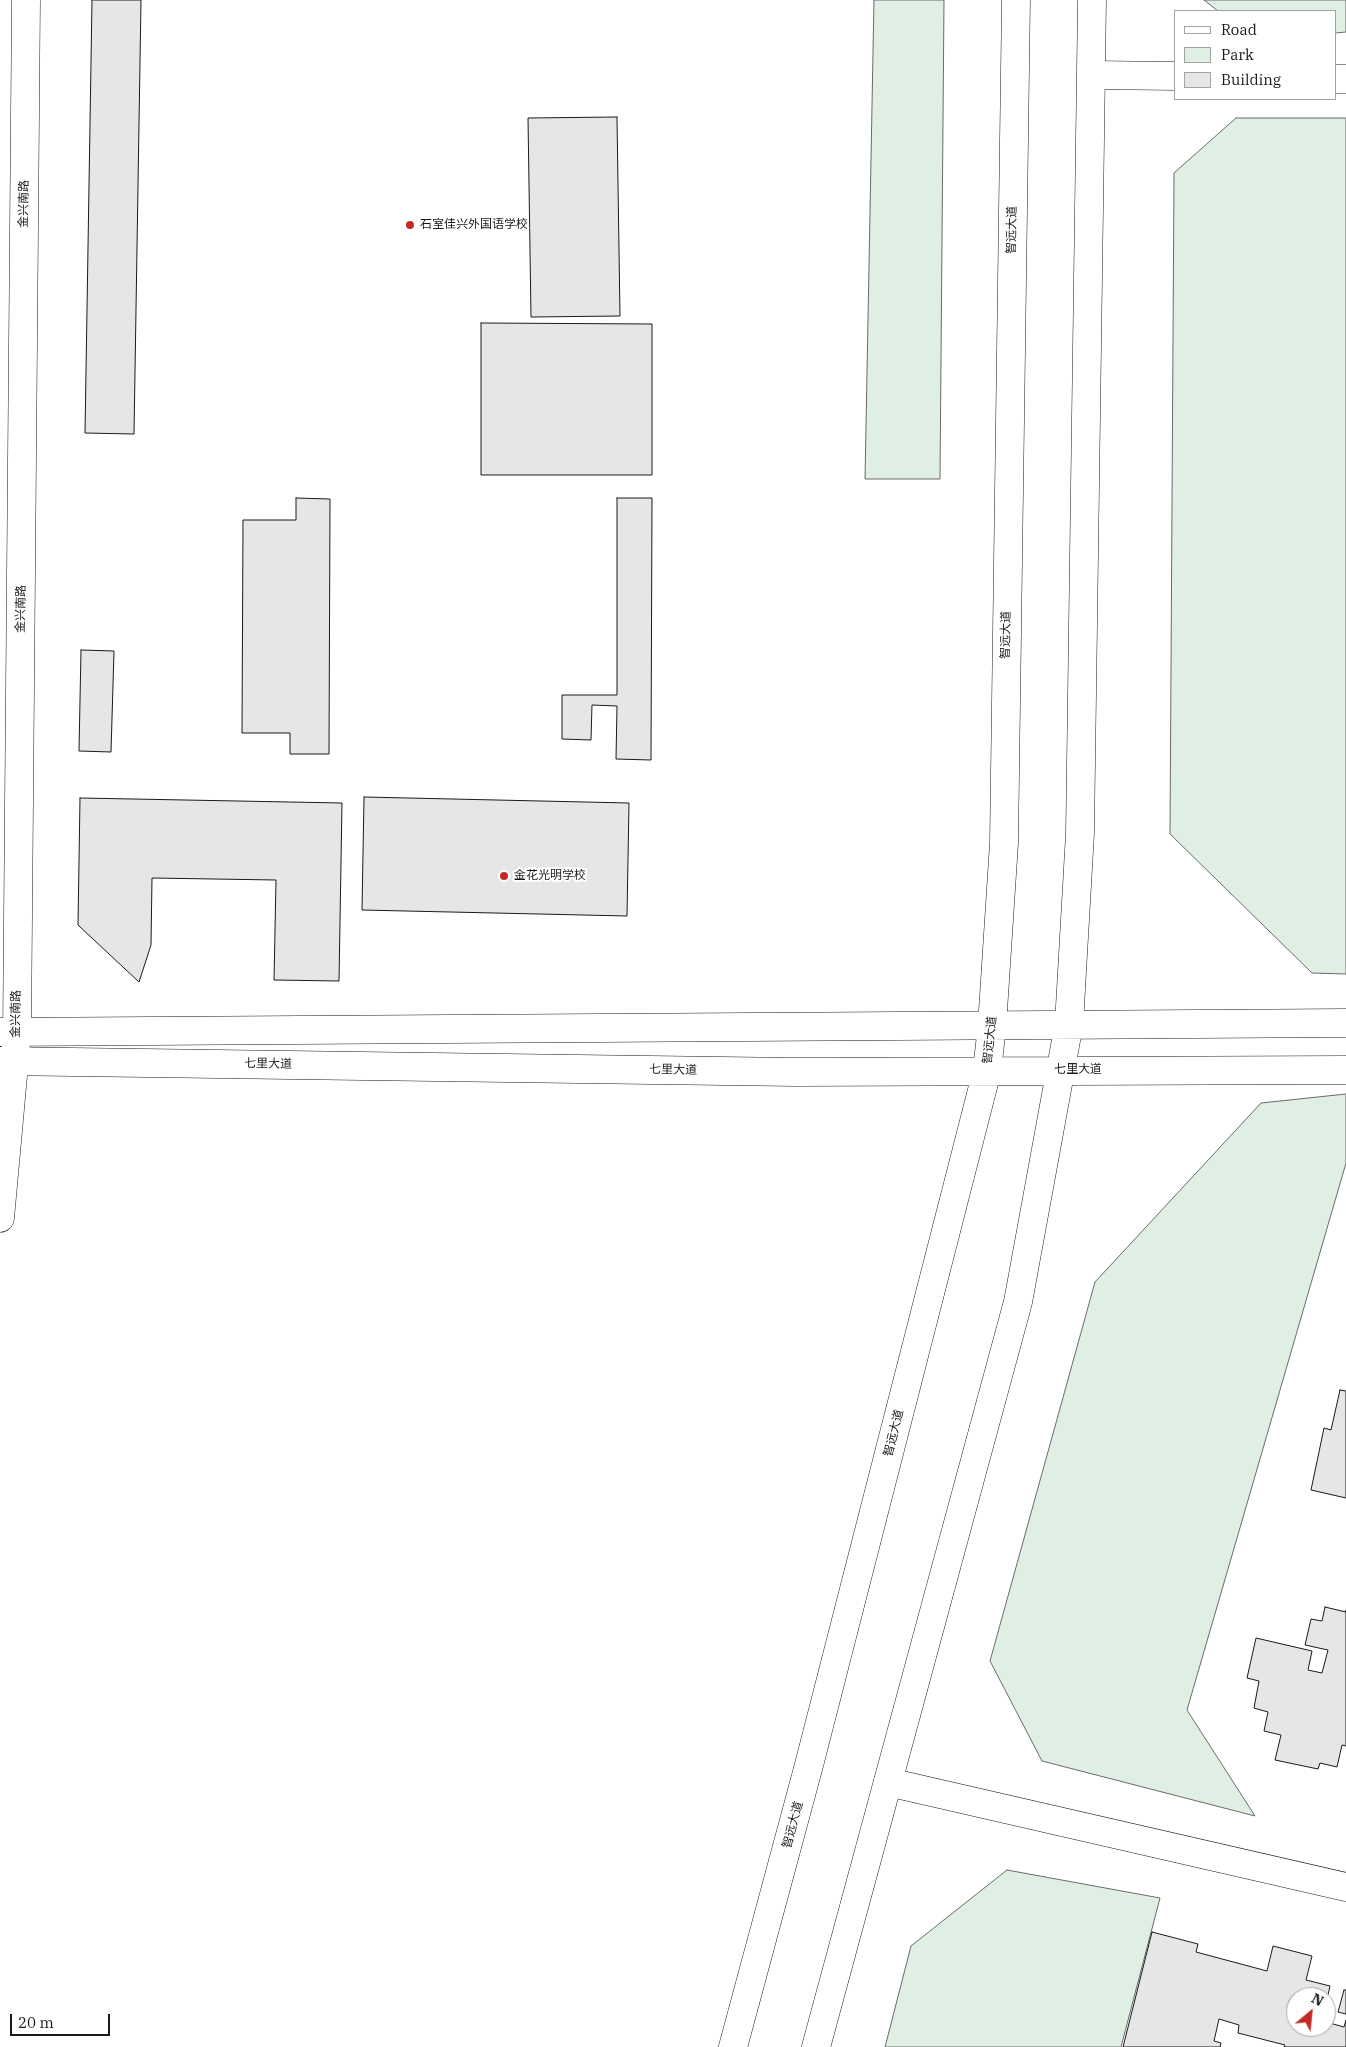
<!DOCTYPE html>
<meta charset="utf-8">
<style>
body{margin:0}
#map{position:relative;width:1346px;height:2047px;overflow:hidden;background:#fff;font-family:"IBM Plex Serif",serif}
canvas{display:block}
.legend{position:absolute;left:1174px;top:10px;width:162px;height:90px;box-sizing:border-box;background:#fff;border:1px solid #a3a3a3;margin:0;padding:6px 9px;list-style:none;font-size:15px;color:#1a1a1a}
.legend li{display:flex;align-items:center;gap:10px;height:25px}
.legend b{width:25px;border:1px solid #a3a3a3}
.north{position:absolute;left:1286px;top:1987px;width:50px;height:50px;box-sizing:border-box;background:#fff;border:1px solid #a3a3a3;border-radius:50%;rotate:28deg;font-size:14px;font-weight:700;line-height:20px;text-align:center;color:#1a1a1a}
.north::after{content:'';display:block;margin:auto;width:18px;height:22px;background:#c62828;clip-path:polygon(50% 0,100% 100%,50% 72%,0 100%)}
.scale{position:absolute;left:10px;top:2014px;width:100px;height:22px;box-sizing:border-box;border:2px solid #1a1a1a;border-top:0;padding-left:6px;font-size:15px;line-height:18px;white-space:nowrap;color:#1a1a1a;-webkit-text-stroke:4px #fff;paint-order:stroke}
</style>
<div id="map">
<canvas width="1346" height="2047"></canvas>
<ul class="legend">
<li><b style="height:6px;background:#fff"></b>Road</li>
<li><b style="height:14px;background:#e0efe3"></b>Park</li>
<li><b style="height:14px;background:#e6e6e6"></b>Building</li>
</ul>
<div class="north">N</div>
<div class="scale">20 m</div>
</div>
<script>
const c = document.querySelector('canvas').getContext('2d');
c.lineJoin = 'round';
function fill(path, color) { c.fillStyle = color; c.fill(path, 'evenodd'); }
const shape = rows => new Path2D(rows.map(r => 'M' + r).join(''));
function trace(path, color, width, dash) { c.strokeStyle = color; c.lineWidth = width; c.lineCap = dash ? 'butt' : 'round'; c.setLineDash(dash || []); c.stroke(path); }
function write(font, color, halo, rows, align = 'center') {
  c.font = font + ' "IBM Plex Serif","Noto Sans SC",serif'; c.lineWidth = 4; c.setLineDash([]); c.textBaseline = 'middle'; c.strokeStyle = halo; c.fillStyle = color; for (const [text, x, y, turn = 0] of rows) {
    c.save(); c.translate(x, y); c.rotate((+turn || 0) * Math.PI / 180); c.textAlign = isNaN(turn) ? turn : align; if (halo) c.strokeText(text, 0, 0); c.fillText(text, 0, 0); c.restore();
  }
}
const green = shape([
 [874,0,944,0,940,479,865,479,874,0],
 [1204,0,1346,0,1346,32,1335,33,1335,11,1218,11,1204,0],
 [1236,118,1346,118,1346,974,1312,973,1170,834,1174,173,1236,118],
 [1346,1094,1346,1163,1187,1710,1255,1816,1042,1761,990,1661,1095,1282,1261,1103,1346,1094],
 [1007,1870,1160,1898,1121,2047,885,2047,911,1946,1007,1870]
]);
fill(green, '#e0efe3');
trace(green, '#6a6a6a', 1);
const building = shape([
 [92,0,141,0,134,434,85,433,92,0],
 [617,117,620,316,531,317,528,118,617,117],
 [481,323,652,324,652,475,481,475,481,323],
 [296,498,330,499,329,754,290,754,290,733,242,733,243,520,296,520,296,498],
 [617,498,652,498,651,760,616,759,617,706,592,705,591,740,562,739,562,695,617,695,617,498],
 [81,650,114,651,111,752,79,751,81,650],
 [364,797,629,803,627,916,362,910,364,797],
 [80,798,342,803,339,981,274,980,276,880,152,878,151,945,139,982,78,925,80,798],
 [1340,1390,1346,1391,1346,1498,1311,1490,1324,1428,1331,1430,1340,1390],
 [1325,1607,1346,1612,1346,1610,1346,1746,1342,1745,1337,1767,1320,1763,1318,1769,1275,1760,1281,1735,1264,1731,1268,1712,1254,1708,1259,1681,1247,1678,1256,1638,1312,1651,1308,1670,1322,1673,1328,1650,1305,1645,1311,1619,1322,1621,1325,1607],
 [1152,1932,1198,1944,1196,1952,1267,1971,1273,1946,1312,1956,1306,1980,1330,1986,1326,2004,1326,1997,1296,1997,1296,2027,1326,2027,1326,2022,1344,2027,1346,2020,1346,2047,1284,2047,1285,2045,1238,2033,1239,2025,1219,2019,1214,2041,1221,2043,1220,2047,1123,2047,1152,1932],
 [1344,1990,1346,1990,1346,2014,1338,2012,1344,1990]
]);
fill(building, '#e6e6e6');
trace(building, '#1a1a1a', 1);
const street = shape([
 [1093,75,1175,76],
 [1335,79,1346,79],
 [0,1218,17,1032,26,0],
 [888,1782,1346,1887]
]);
const secondary = shape([
 [0,1032,1346,1023],
 [0,1061,795,1072,1346,1070],
 [733,2047,809,1765,987,1071,992,1026,1004,843,1016,0],
 [816,2047,1018,1302,1069,1024,1080,833,1092,0]
]);
trace(street, '#1a1a1a', 29);
trace(secondary, '#1a1a1a', 29);
trace(street, '#fff', 28);
trace(secondary, '#fff', 28);
for (const [x, y, r, color] of [
 [410,225,5,"#c62828"],
 [504,876,5,"#c62828"]
]) { const dot = new Path2D(); dot.arc(x, y, r, 0, 2 * Math.PI); c.fillStyle = color; c.fill(dot); trace(dot, '#fff', 2); }
write('12px', '#1a1a1a', '#fff', [
 ["金兴南路",24,204,-89],
 ["智远大道",1012,230,-89],
 ["金兴南路",21,609,-89],
 ["智远大道",1006,635,-89],
 ["金兴南路",16,1014,-89],
 ["智远大道",990,1040,-84],
 ["七里大道",268,1064,1],
 ["七里大道",673,1070,1],
 ["七里大道",1078,1070],
 ["智远大道",894,1433,-76],
 ["智远大道",793,1825,-75]
]);
write('12px', '#1a1a1a', '#fff', [
 ["石室佳兴外国语学校",420,225],
 ["金花光明学校",514,876]
], 'left');
</script>
